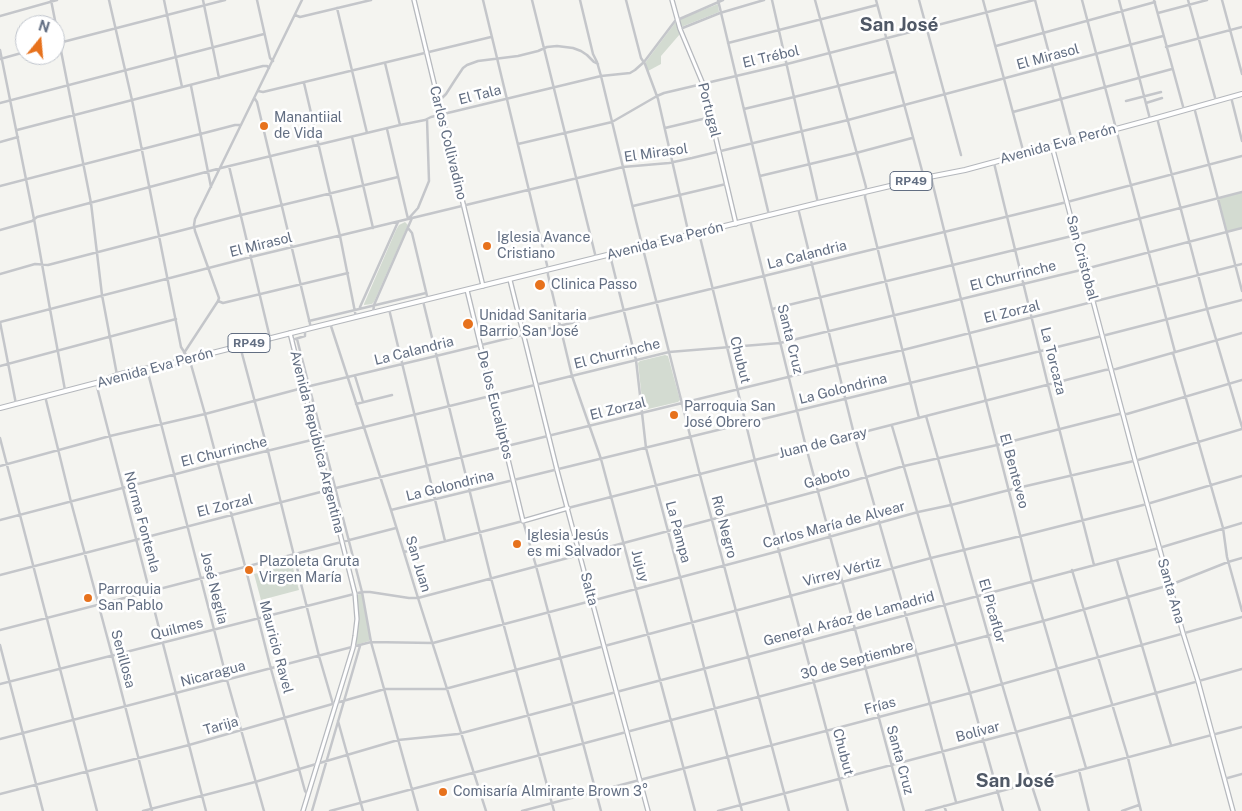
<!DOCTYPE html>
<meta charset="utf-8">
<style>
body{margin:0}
#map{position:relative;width:1242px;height:811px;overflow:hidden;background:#f4f4f0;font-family:"Public Sans",sans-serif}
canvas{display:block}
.north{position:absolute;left:15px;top:15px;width:50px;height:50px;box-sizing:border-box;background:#fff;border:1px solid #c0c5cd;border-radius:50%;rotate:17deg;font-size:14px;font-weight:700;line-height:20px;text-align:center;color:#626e82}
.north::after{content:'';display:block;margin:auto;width:18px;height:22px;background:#e7721d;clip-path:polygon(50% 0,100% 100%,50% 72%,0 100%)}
</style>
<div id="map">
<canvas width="1242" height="811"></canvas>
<div class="north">N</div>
</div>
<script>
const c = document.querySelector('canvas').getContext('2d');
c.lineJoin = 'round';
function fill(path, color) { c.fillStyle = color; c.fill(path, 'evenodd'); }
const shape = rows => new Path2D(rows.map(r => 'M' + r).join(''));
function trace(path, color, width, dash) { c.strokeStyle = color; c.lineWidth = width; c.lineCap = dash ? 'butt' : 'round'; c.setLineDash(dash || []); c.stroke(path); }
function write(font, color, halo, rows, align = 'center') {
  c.font = font + ' "Public Sans",sans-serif'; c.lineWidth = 5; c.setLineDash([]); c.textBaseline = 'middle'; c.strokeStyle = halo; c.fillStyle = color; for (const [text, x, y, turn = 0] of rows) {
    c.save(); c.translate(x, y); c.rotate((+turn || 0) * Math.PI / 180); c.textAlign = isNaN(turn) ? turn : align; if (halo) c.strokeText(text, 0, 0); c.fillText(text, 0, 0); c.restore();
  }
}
fill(shape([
 [718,4,719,12,681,27,680,27,679,20,680,19],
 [675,23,677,24,680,34,661,56,661,64,648,71,645,63],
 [1242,192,1242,228,1226,232,1217,198],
 [405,222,408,225,374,302,372,304,364,305,364,304,396,230,399,225],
 [665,355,668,356,680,400,678,402,644,410,643,408,638,363,640,361],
 [292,564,299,590,261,600,254,574],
 [362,593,370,639,369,641,356,645,358,618,357,595]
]), '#d3dbd1');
const secondary = shape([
 [414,0,483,286],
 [672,0,680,29,703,84,736,224],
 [1052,146,1135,460,1183,633,1198,681,1233,811],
 [510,280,557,470,648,811],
 [467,290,523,521,568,508],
 [290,333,355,594,357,619,355,636,353,648,303,811]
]);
const primary = shape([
 [0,408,96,383,117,375,140,369,153,368,311,328,818,203,924,178,965,170,1153,119,1242,94]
]);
trace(secondary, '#b6b9be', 5.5);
trace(primary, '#b4b7bc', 6);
trace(shape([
 [51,0,91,203,102,295,117,375],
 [109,0,132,100,181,347,190,361,205,414,245,566,271,669,299,769,305,791,308,795],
 [164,0,182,87],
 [203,0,219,78],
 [257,0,270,58,273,61],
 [483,0,547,265,548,275,572,376,601,459,695,811],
 [532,0,596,258],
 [580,0,593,54,597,62,601,76,636,221,700,475,789,811],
 [626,0,641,58,645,64,658,99,689,235],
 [718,0,769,215],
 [772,0,818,203],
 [815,0,866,187,865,197,919,418],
 [876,0,924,178],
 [919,0,961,155],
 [983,0,1024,154],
 [1035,0,1072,141],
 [1082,0,1175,352],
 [1119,0,1150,119],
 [1154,0,1184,110],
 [1188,0,1216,101],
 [1222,0,1242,74],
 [337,8,367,133],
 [1158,13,1207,0],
 [295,15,300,17,371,0],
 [0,16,57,0],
 [680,29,720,13,764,0],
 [728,43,877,5],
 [55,44,225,0],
 [996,46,1155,2],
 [1166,47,1242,27],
 [0,50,34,219,50,309,65,390],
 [0,59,25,52],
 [385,63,400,125],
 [304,83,340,236,356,317],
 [191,86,211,187],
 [258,91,263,92,491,37],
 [1231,97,1242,141],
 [255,99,257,102,311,328],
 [1126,101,1161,92],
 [438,102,446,94,455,80,463,68,467,65,478,61,518,56,538,51,547,47,557,46,573,48,581,51,587,55,594,62,598,64],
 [0,103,264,34],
 [1146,103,1162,98],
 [1194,107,1242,291],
 [744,109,794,97,894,72],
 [1013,112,1172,69],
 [1157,118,1207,309,1242,427],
 [665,128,711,117],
 [387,129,408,219],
 [17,130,263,66,267,66,269,68],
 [352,137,373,228],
 [0,142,18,137],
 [518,144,612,122,657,96,664,93,787,64,1034,0],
 [994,163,1048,385,1094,565],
 [229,166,270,338],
 [760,176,856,153,912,138],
 [931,177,986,401,1032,582,1086,768],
 [0,186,235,125,241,125],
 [633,206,726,184],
 [798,208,854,434,917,655,956,802],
 [409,218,418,208,429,181,427,119],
 [750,220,806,447,904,811],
 [408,228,412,233,428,300],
 [0,230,32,221,37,217,221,168,400,125,425,120,431,117,601,76,630,73,635,70,644,62,675,21,723,0],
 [699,233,755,461,848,811],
 [610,255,636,360,646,448,742,811],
 [0,274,35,264,48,265,241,215,398,177],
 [218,301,223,303,348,273],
 [423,301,491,578,554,811],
 [360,307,398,222],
 [389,309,445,541],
 [772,309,1076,235,1242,192],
 [373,313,374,305,412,218],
 [309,321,426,293],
 [0,322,251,257,623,167,669,163,692,158,848,120,1163,36],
 [0,322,16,404],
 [330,323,391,510,418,598,486,811],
 [297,339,362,592,371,642,418,811],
 [292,340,305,336,305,330],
 [240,346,268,451,319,656,333,704],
 [184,353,218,301,219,298,195,231,194,225,195,219,302,0],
 [1173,353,1223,528,1227,557,1242,611],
 [0,366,176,319],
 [147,369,227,680,264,811],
 [355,376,363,402],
 [96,383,206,811],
 [45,396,71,502,112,655,152,811],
 [356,404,392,395],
 [926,416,1002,684,1031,783,1040,811],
 [892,426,970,693,1003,811],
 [0,438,97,811],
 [0,466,110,436,205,414,310,386,436,356,1067,202,1242,156],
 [568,508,1105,370,1116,369,1242,333],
 [391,510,1102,336,1242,300],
 [0,520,218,463,669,352,780,343,1085,269,1242,228],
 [404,552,523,521,536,566,601,811],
 [1117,560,1171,745],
 [1072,570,1127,754,1141,811],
 [0,575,336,488,837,365,903,350,1242,264],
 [0,630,396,528],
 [0,645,43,811],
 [0,684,362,592,370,592,409,598,418,598,818,491,904,466,997,445,1119,414,1127,414,1242,380],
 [338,721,363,811],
 [0,739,371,642,433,643,779,551,918,512,951,505,1009,490,1138,460,1242,429],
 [1079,770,1089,811],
 [1224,779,1242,774],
 [0,794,189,745,385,689,445,689,931,558,1021,536,1147,504,1242,476],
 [944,806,946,811],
 [143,811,255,782,398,740,458,734,1159,548,1242,523],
 [312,811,360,646],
 [330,811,1043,621,1170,585,1228,562,1242,558],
 [522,811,970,693,1242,617],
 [718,811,1016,732,1242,669],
 [926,811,1242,727],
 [1122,811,1139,805]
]), '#c4c6ca', 2.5);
trace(secondary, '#fff', 3);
trace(primary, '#fff', 4);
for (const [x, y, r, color] of [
 [264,126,5,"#e7721d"],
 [487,246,5,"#e7721d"],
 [540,285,6,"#e7721d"],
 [468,324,6,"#e7721d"],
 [674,415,5,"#e7721d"],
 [517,544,5,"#e7721d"],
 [249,570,5,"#e7721d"],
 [88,598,5,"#e7721d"],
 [443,792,5,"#e7721d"]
]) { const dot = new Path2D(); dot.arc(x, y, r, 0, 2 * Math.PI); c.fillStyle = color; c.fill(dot); trace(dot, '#fff', 2); }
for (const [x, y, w] of [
 [911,181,42],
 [249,343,42]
]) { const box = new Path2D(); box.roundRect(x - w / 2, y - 9.5, w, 19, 4); c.fillStyle = '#fff'; c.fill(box); trace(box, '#626e82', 1); }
write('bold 12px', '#626e82', null, [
 ["RP49",911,181],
 ["RP49",249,343]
]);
write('14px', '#626e82', '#fff', [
 ["El Trébol",771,57,-13],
 ["El Mirasol",1048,57,-15],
 ["El Tala",480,95,-14],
 ["Portugal",709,110,76],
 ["Carlos Collivadino",448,143,76],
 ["Avenida Eva Perón",1058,144,-15],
 ["El Mirasol",656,153,-8],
 ["Avenida Eva Perón",665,241,-14],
 ["El Mirasol",261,245,-14],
 ["La Calandria",807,255,-14],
 ["San Cristobal",1082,258,75],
 ["El Churrinche",1013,276,-14],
 ["El Zorzal",1012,312,-14],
 ["Santa Cruz",790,339,76],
 ["La Calandria",414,351,-14],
 ["El Churrinche",617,354,-14],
 ["Chubut",740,360,76],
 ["La Torcaza",1053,361,76],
 ["Avenida Eva Perón",155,368,-15],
 ["La Golondrina",843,389,-14],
 ["De los Eucaliptos",495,405,76],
 ["El Zorzal",618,409,-14],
 ["Avenida República Argentina",317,442,76],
 ["Juan de Garay",823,443,-14],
 ["El Churrinche",224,452,-14],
 ["El Benteveo",1014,471,75],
 ["Gaboto",827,478,-16],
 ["La Golondrina",450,486,-14],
 ["El Zorzal",225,506,-14],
 ["Norma Fontenla",142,522,75],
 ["Carlos María de Alvear",834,525,-15],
 ["Río Negro",724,527,75],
 ["La Pampa",678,532,75],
 ["San Juan",418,564,73],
 ["Jujuy",640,566,75],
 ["Virrey Vértiz",842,572,-15],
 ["José Neglia",214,588,76],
 ["Salta",589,589,75],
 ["Santa Ana",1171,591,74],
 ["El Picaflor",992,611,74],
 ["General Aráoz de Lamadrid",849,619,-15],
 ["Quilmes",177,629,-14],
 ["Mauricio Ravel",276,647,75],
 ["Senillosa",123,659,75],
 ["30 de Septiembre",857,660,-15],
 ["Nicaragua",213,674,-15],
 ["Frías",880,706,-15],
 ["Tarija",221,726,-16],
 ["Bolívar",978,732,-15],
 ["Chubut",843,752,75],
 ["Santa Cruz",900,760,75]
]);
write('14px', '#626e82', '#fff', [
 ["Manantiial",274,118],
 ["de Vida",274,134],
 ["Iglesia Avance",497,238],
 ["Cristiano",497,254],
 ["Clinica Passo",551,285],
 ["Unidad Sanitaria",479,316],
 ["Barrio San José",479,332],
 ["Parroquia San",684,407],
 ["José Obrero",684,423],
 ["Iglesia Jesús",527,536],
 ["es mi Salvador",527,552],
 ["Plazoleta Gruta",259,562],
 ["Virgen María",259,578],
 ["Parroquia",98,590],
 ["San Pablo",98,606],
 ["Comisaría Almirante Brown 3°",453,792]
], 'left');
write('bold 19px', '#505967', '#fff', [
 ["San José",899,25],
 ["San José",1015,781]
]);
</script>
